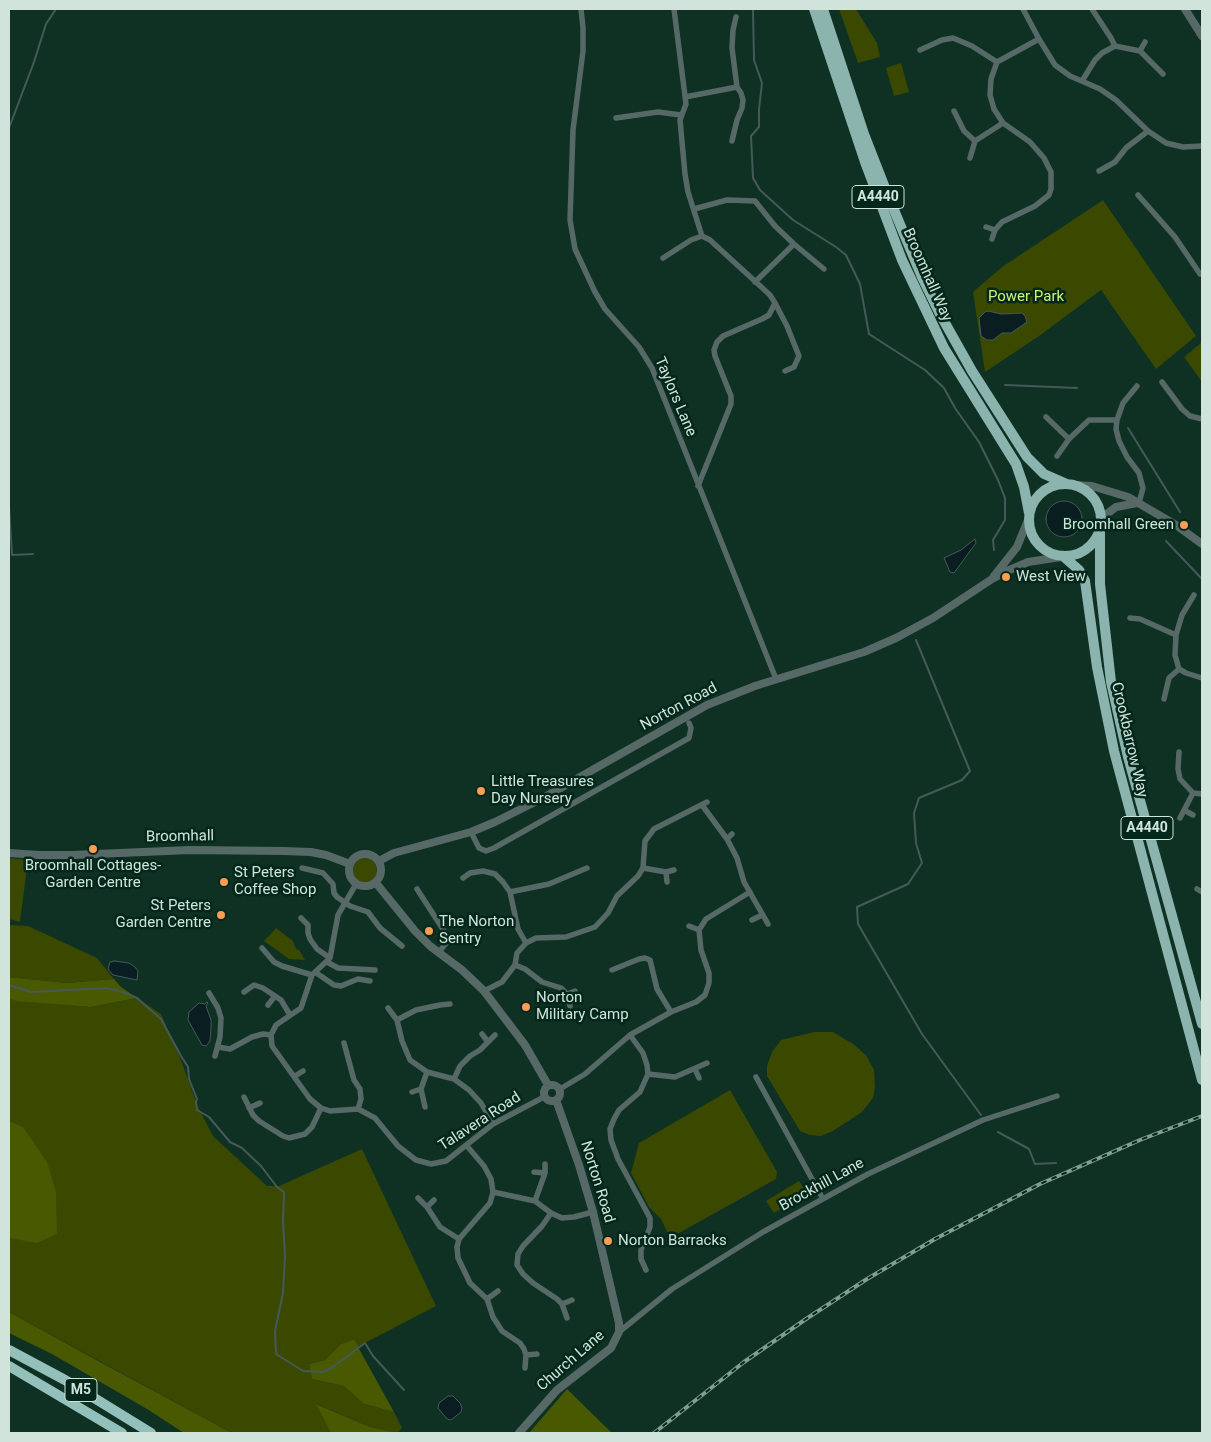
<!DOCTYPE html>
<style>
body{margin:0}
#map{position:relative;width:1211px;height:1442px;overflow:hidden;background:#0e3124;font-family:Roboto,sans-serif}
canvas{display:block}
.frame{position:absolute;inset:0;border:10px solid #d1e4db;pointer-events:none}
</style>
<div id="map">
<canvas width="1211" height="1442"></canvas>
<div class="frame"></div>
</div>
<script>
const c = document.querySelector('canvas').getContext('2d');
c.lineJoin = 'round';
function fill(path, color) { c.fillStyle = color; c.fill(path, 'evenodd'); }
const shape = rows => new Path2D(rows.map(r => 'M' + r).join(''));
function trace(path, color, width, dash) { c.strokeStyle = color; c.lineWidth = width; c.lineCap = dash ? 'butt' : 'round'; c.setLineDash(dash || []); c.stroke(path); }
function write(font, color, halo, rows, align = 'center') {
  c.font = font + ' Roboto,sans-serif'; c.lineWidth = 5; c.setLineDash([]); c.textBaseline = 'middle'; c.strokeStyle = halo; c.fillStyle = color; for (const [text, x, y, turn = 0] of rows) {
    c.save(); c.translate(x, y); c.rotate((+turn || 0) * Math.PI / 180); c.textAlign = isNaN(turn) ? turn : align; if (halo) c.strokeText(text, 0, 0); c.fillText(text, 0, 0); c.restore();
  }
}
fill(shape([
 [839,9,856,9,877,43,880,57,858,63],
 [901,63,909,92,894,96,886,68],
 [1103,200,1196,336,1156,369,1101,290,1039,336,985,372,973,292,1002,267],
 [1201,343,1202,345,1202,382,1184,357],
 '353 870a12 12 0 1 1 24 0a12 12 0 1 1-24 0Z',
 [9,858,28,860,20,922,9,919],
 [9,925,28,926,97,958,114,979,67,983,9,977],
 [276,928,293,941,296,949,299,950,305,960,289,959,264,941],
 [137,998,161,1014,181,1060,198,1107,213,1136,267,1186,279,1186,362,1149,436,1306,359,1346,354,1339,341,1344,325,1360,309,1364,312,1379,344,1386,364,1404,394,1412,402,1428,397,1433,370,1427,317,1404,331,1433,232,1433,9,1312,9,999,91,1007],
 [814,1032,833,1032,853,1044,866,1055,874,1070,875,1087,873,1098,862,1112,833,1131,821,1136,810,1135,800,1131,767,1076,767,1066,772,1052,781,1040],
 [730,1090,777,1172,776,1179,670,1238,661,1219,649,1207,631,1173,639,1143],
 [799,1181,807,1193,774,1213,766,1201]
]), '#3a4800');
fill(shape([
 [9,977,67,983,114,979,121,987,137,998,91,1007,17,1001,9,999],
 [9,1121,23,1127,47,1162,56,1192,57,1234,37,1243,9,1238],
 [9,1312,102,1363,232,1433,184,1433,147,1409,52,1354,9,1333],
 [354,1339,359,1346,358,1347,394,1412,364,1404,344,1386,312,1379,309,1364,325,1360,341,1344],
 [567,1389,612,1433,529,1433],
 [316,1404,370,1427,397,1433,331,1433]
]), '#485902');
const water = shape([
 [988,311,1001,314,1022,313,1025,316,1027,322,1011,333,1002,333,993,340,987,340,981,336,979,318,985,312,988,311],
 '1046 519a18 18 0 1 1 36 0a18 18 0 1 1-36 0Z',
 [975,539,976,543,954,573,950,572,944,558,961,550,975,539],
 [114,961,129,963,135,967,138,971,137,980,113,975,108,969,110,962,114,961],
 [207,1002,208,1003,206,1006,211,1020,211,1028,210,1041,206,1046,202,1045,188,1020,189,1012,199,1003,205,1004,207,1002],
 [448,1396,453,1396,460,1403,462,1408,461,1412,451,1420,447,1419,438,1408,439,1403,448,1396]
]);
fill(water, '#0a1d21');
trace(water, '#465959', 1);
trace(shape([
 [753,9,754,60,762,83,759,109,759,127,751,136,753,178,760,190,793,220,836,247,846,255,860,284,869,334,925,370,944,388,955,408,979,442,998,480,1005,498,1005,520,993,540,994,550],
 [9,128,34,62,46,24,56,9],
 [1005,385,1077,388],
 [1128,428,1180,512],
 [9,506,12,555,33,554],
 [1166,541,1202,579],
 [916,640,970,771,962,780,919,798,914,813,916,843,922,863,908,884,857,907,858,924,922,1034,981,1115],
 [9,985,31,992,106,988,123,992,137,998,161,1019,181,1056,188,1067,189,1079,197,1099,196,1102,197,1110,209,1117,230,1142,242,1148,261,1166,277,1187,284,1192,283,1221,285,1257,283,1293,275,1331,276,1354,303,1371,322,1372,330,1369,365,1343,373,1356,404,1390],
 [998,1132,1029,1149,1035,1164,1056,1163]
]), '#465959', 2);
trace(shape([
 [581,9,583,28,583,51,573,130,570,220,575,249,595,292,605,309,639,347,652,368,776,679],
 [674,9,686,104,680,120,685,174,688,192,702,236],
 [1023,9,1039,39,1055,65,1070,76,1100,89,1116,100,1148,131,1166,143,1183,147,1202,146],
 [1092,9,1111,38,1115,46],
 [920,50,942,40,953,38,972,46,997,62],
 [1140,51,1145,42],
 [1082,81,1095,60,1102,53,1115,46,1140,51,1163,74],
 [685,97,737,87,732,48,733,30,736,17],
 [954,111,964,131,975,141,1003,123],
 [616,118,658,112,681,115],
 [732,141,737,120,742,108,743,100,741,93,737,87],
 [970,158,975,141],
 [1099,171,1115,162,1126,148,1148,131],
 [1138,195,1175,237,1200,274,1202,273],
 [694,209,727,200,755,201,775,226,794,244],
 [986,227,995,230],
 [992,239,995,230,1002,222,1035,206,1049,195,1051,189,1051,172,1044,158,1030,142,1003,123,994,109,990,95,991,79,997,62,1039,39],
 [663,258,691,240,702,236],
 [755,282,794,244,824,269],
 [775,303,787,326,799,356,794,367,785,371],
 [1162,382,1182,409,1190,416,1202,419],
 [1137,386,1123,403,1117,420,1116,429,1119,441,1127,457,1139,473,1143,488,1139,503],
 [1046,417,1069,439],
 [1057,456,1069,439,1089,420,1117,420],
 [698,486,731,404,731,396,715,356,714,350,717,342,723,336,762,319,769,315,775,303,770,295,710,240,702,236],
 [1194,595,1182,615,1176,635,1175,655,1179,669,1186,673,1202,678],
 [1130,618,1140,619,1176,635],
 [1164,699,1169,678,1179,669],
 [1179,752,1178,769,1180,779,1193,793,1202,794],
 [702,805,727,839,737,858,744,882,768,924],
 [1184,810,1193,815],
 [1180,818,1193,793],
 [471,832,479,848,486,851,494,848,689,738,691,728,689,723],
 [727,839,732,834],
 [302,868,323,873,333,884,334,893,337,897,350,906,368,912,380,928,402,946],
 [643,868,666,872,674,870],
 [666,872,667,882],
 [463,878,470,873,483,871,495,874,503,882,510,892,518,929,526,943],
 [356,884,338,915,330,958,312,975,301,1008,276,1025,271,1035,272,1046,310,1099,321,1108,330,1111,358,1109],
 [417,889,446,934,447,942,439,952],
 [1197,889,1202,892],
 [510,892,549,884,587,868],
 [301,918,308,925,308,933,310,939,317,949,330,958],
 [752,920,762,915],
 [689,926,699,930],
 [262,948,274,962,282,966,312,975],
 [327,962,338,968,375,970],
 [515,965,525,969,542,982,561,988,567,994,570,1006],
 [612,970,639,959,645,958,650,960,657,989,671,1012],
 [315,972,334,985,341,986,358,979,370,981],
 [484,991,502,982,515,965,517,953,526,943,536,938,566,937,595,927,608,913,617,896,638,876,643,868,645,841,654,829,707,802],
 [244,992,254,985,263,988,281,1000,290,1015],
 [209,993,218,1008,221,1018,220,1037,215,1056],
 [567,994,575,991],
 [268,1005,275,996],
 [388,1008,397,1020,402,1041,410,1060,427,1072,454,1079,469,1090,481,1103,493,1124],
 [397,1020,416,1010,440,1005,450,1004],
 [482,1034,488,1042],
 [630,1035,643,1053,647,1065,648,1074,640,1092,619,1110,614,1119,610,1129,611,1140,618,1159,650,1218,650,1227,641,1250,641,1259,646,1270],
 [344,1043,354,1080,360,1089,361,1099,358,1109,375,1118,398,1146,416,1160,431,1164,446,1161,493,1124,544,1097],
 [218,1047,230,1049,252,1037,263,1034,271,1035],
 [695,1069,699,1078],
 [648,1074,675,1077,707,1063],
 [295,1076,303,1071],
 [756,1077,823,1199],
 [454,1079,460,1066,470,1056,480,1050,495,1035],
 [560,1089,585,1074,630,1035,671,1012,696,1002,705,995,709,983,709,973,701,950,699,930,706,919,750,892],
 [412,1092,421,1089],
 [244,1097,253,1115,259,1121,283,1136,289,1138,305,1134,312,1127,321,1108],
 [425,1107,421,1089,427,1072],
 [249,1108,260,1103],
 [467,1146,484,1166,491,1179,493,1192,490,1203,459,1239,457,1247,458,1258,470,1283,487,1299,493,1317,502,1331,520,1343,524,1349,526,1355,525,1368],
 [534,1172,545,1173],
 [493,1192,535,1201,551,1213,562,1218,574,1217,593,1212],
 [418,1198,427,1207,440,1227,459,1239],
 [535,1201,545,1173,545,1164],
 [427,1207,434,1200],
 [551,1213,542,1226,523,1246,518,1254,517,1265,523,1274,533,1283,557,1299,562,1304,567,1318],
 [487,1299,498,1291],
 [562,1304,572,1300],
 [619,1332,672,1289,763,1232,868,1174,983,1120,1057,1096],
 [526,1355,537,1354]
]), '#576967', 5.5);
trace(shape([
 [1185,9,1202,36],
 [1075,485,1092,486,1128,497,1176,525,1202,544],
 [1101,522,1108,513,1116,507,1137,503],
 [994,576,1017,547,1028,520],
 [9,853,39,855,73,855,190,850,284,851,311,852,326,855,350,864],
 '349 870a16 16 0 1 1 32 0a16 16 0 1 1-32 0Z',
 [379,861,394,853,471,832,495,822,543,798,707,705,755,686,864,652,896,638,933,618,992,579,1007,571,1028,562,1061,557],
 [376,883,415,931,430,946,462,970,484,991,525,1045,548,1085],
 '544 1093a8 8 0 1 1 16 0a8 8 0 1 1-16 0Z',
 [519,1433,557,1390,611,1348,619,1332,619,1323,593,1212,579,1165,556,1100]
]), '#576967', 8);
trace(shape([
 [814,9,865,162,902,260,944,348,1016,464,1024,487,1029,513],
 [823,9,864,134,889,198,922,277,940,314,972,371,1027,457,1044,474,1067,484],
 '1029 520a36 36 0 1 1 72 0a36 36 0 1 1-72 0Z',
 [1100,530,1100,584,1111,682,1128,757,1202,1024],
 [1064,557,1079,570,1085,581,1097,667,1114,751,1202,1080]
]), '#8cb4af', 10);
trace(shape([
 [9,1350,65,1380,151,1433],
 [9,1366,122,1433]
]), '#94c0bb', 10);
const rail = shape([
 [654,1433,744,1362,806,1319,867,1279,935,1239,1040,1184,1140,1140,1202,1116]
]);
trace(rail, '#839d92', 4);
trace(rail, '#03271b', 2, [5.5]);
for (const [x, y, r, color] of [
 [1184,525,5,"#fc9d54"],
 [1006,577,5,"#fc9d54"],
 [481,791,5,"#fc9d54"],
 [93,849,5,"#fc9d54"],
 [224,882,5,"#fc9d54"],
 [221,915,5,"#fc9d54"],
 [429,931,5,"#fc9d54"],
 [526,1007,5,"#fc9d54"],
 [608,1241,5,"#fc9d54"]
]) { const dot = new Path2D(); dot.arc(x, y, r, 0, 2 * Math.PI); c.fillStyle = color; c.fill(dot); trace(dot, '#03271b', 2); }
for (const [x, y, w] of [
 [878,197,52],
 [1147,828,52],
 [81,1390,32]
]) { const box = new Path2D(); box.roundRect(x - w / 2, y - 11.5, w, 23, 4); c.fillStyle = '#03271b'; c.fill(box); trace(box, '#d1e4db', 1); }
write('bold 14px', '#d1e4db', null, [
 ["A4440",878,197],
 ["A4440",1147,828],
 ["M5",81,1390]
]);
write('15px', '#d1e4db', '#03271b', [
 ["Broomhall Way",927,275,66],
 ["Taylors Lane",675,397,67],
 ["Norton Road",679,707,-28],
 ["Crookbarrow Way",1129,740,77],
 ["Broomhall",180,837,-1],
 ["Talavera Road",480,1122,-33],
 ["Norton Road",597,1182,73],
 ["Brockhill Lane",822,1185,-29],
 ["Church Lane",571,1361,-41]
]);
write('15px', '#d1f372', '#03271b', [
 ["Power Park",1026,297]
]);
write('15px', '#d1e4db', '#03271b', [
 ["Broomhall Green",1174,525,"right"],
 ["West View",1016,577],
 ["Little Treasures",491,782],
 ["Day Nursery",491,799],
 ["Broomhall Cottages-",93,866,"center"],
 ["Garden Centre",93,883,"center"],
 ["St Peters",234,873],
 ["Coffee Shop",234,890],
 ["St Peters",211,906,"right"],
 ["Garden Centre",211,923,"right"],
 ["The Norton",439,922],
 ["Sentry",439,939],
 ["Norton",536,998],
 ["Military Camp",536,1015],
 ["Norton Barracks",618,1241]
], 'left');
</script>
